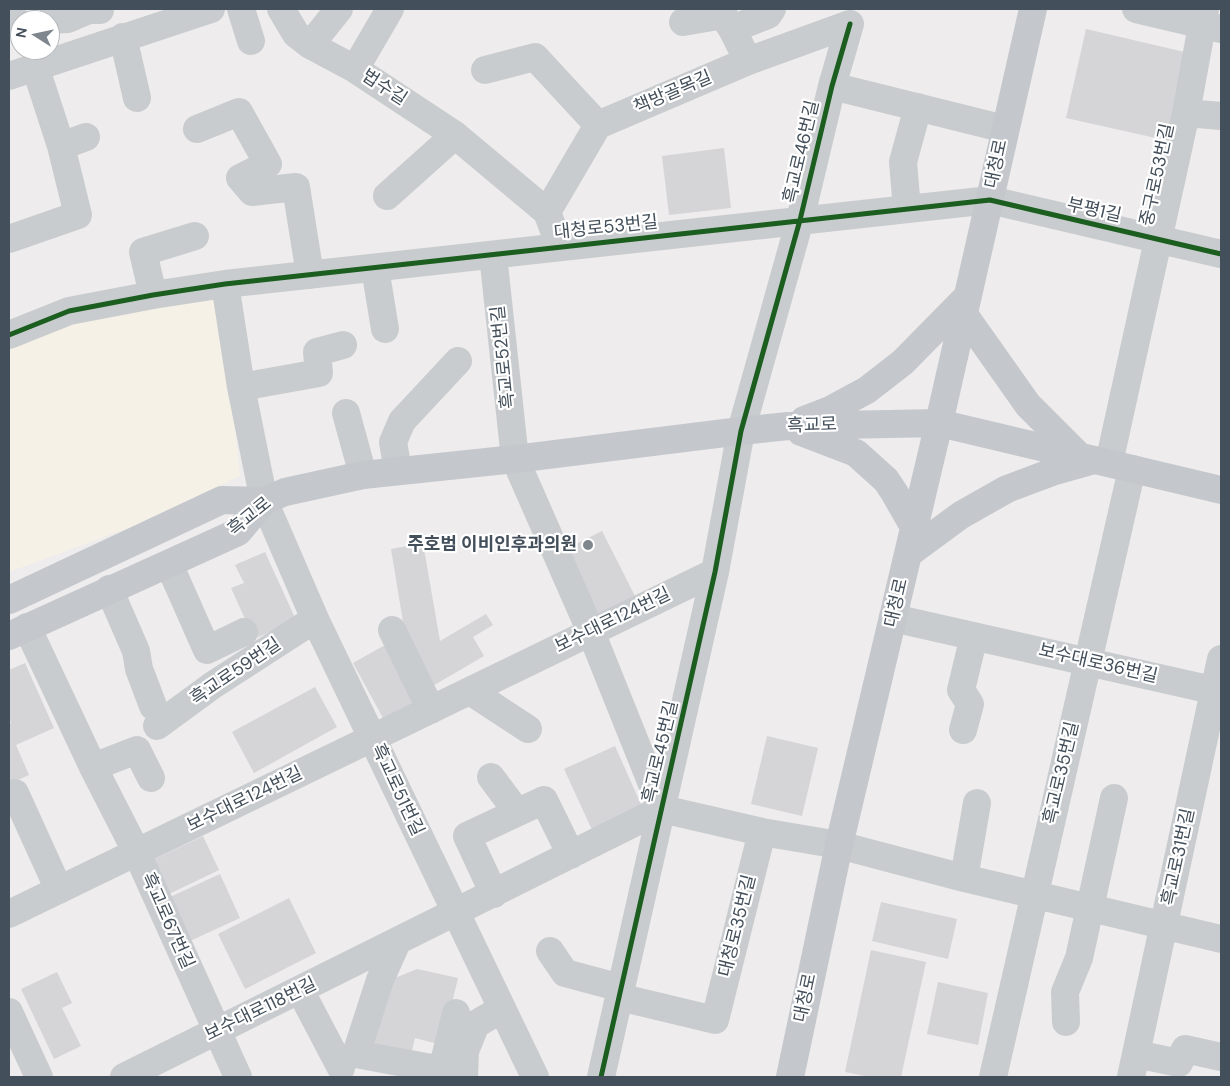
<!DOCTYPE html>
<meta charset="utf-8">
<style>
body{margin:0}
#map{position:relative;width:1230px;height:1086px;overflow:hidden;background:#eeecec;font-family:"DM Sans",sans-serif}
canvas{display:block}
.frame{position:absolute;inset:0;border:10px solid #434f5a;pointer-events:none}
.north{position:absolute;left:10px;top:10px;width:50px;height:50px;box-sizing:border-box;background:#fff;border:1px solid #b4b9bd;border-radius:50%;rotate:280deg;font-size:14px;font-weight:700;line-height:20px;text-align:center;color:#434f5a}
.north::after{content:'';display:block;margin:auto;width:18px;height:22px;background:#7f868d;clip-path:polygon(50% 0,100% 100%,50% 72%,0 100%)}
</style>
<div id="map">
<canvas width="1230" height="1086"></canvas>
<div class="frame"></div>
<div class="north">N</div>
</div>
<script>
const c = document.querySelector('canvas').getContext('2d');
c.lineJoin = 'round';
function fill(path, color) { c.fillStyle = color; c.fill(path, 'evenodd'); }
const shape = rows => new Path2D(rows.map(r => 'M' + r).join(''));
function trace(path, color, width, dash) { c.strokeStyle = color; c.lineWidth = width; c.lineCap = dash ? 'butt' : 'round'; c.setLineDash(dash || []); c.stroke(path); }
function write(font, color, halo, rows, align = 'center') {
  c.font = font + ' "DM Sans","Noto Sans KR",sans-serif'; c.lineWidth = 4.5; c.setLineDash([]); c.textBaseline = 'middle'; c.strokeStyle = halo; c.fillStyle = color; for (const [text, x, y, turn = 0] of rows) {
    c.save(); c.translate(x, y); c.rotate((+turn || 0) * Math.PI / 180); c.textAlign = isNaN(turn) ? turn : align; if (halo) c.strokeText(text, 0, 0); c.fillText(text, 0, 0); c.restore();
  }
}
fill(shape([
 [221,290,240,476,131,527,9,572,9,347,67,323]
]), '#f6f1e6');
fill(shape([
 [1086,29,1189,53,1169,141,1066,118],
 [724,148,731,208,669,215,662,156],
 [602,531,636,598,596,618,562,551],
 [423,543,440,641,486,614,493,625,473,637,484,656,431,687,407,646,391,549],
 [265,552,296,620,254,639,231,588,244,583,235,565],
 [385,645,416,702,384,720,353,663],
 [25,663,54,728,16,745,29,775,9,784,9,724,11,723,9,718,9,670],
 [315,687,337,727,254,773,232,732],
 [767,736,818,748,802,816,751,804],
 [615,746,643,809,593,832,564,769],
 [203,836,219,870,167,895,151,861],
 [220,874,240,918,190,941,170,897],
 [289,898,316,953,245,989,218,934],
 [881,902,957,919,948,959,872,941],
 [871,950,926,962,901,1077,870,1077,845,1072],
 [417,969,458,978,442,1045,415,1038,411,1055,371,1046,385,982],
 [57,972,72,1003,62,1008,81,1046,54,1059,21,989],
 [938,982,988,993,978,1045,927,1034]
]), '#d5d4d7');
trace(shape([
 [241,9,251,41],
 [281,9,296,34,310,45,355,69,455,135,547,212,560,247],
 [719,9,732,29,748,61],
 [1136,9,1221,29],
 [50,20,68,19,89,10,100,10],
 [683,22,724,15],
 [9,24,20,23],
 [732,29,768,15,772,9],
 [123,37,137,98],
 [310,45,339,9],
 [35,66,61,146],
 [355,69,390,9],
 [485,70,535,57,598,125],
 [9,76,211,9],
 [832,86,1005,129],
 [1186,113,1221,116],
 [197,129,239,112,268,164,240,178,252,192,296,187,310,275],
 [387,196,455,135],
 [907,209,903,162,918,107],
 [547,212,598,125,748,61,850,24],
 [9,239,78,215,61,146,86,137],
 [493,255,515,459,591,632,662,809],
 [375,268,385,329],
 [225,284,241,387,264,501,315,619,535,1077],
 [153,295,143,252,195,236],
 [9,335,69,311,153,295,225,284,990,200,1221,254],
 [241,387,319,373,317,352,343,345],
 [346,413,363,475],
 [1109,463,1186,113,1205,9],
 [398,471,393,442,402,421,458,361],
 [169,564,207,650,244,632],
 [109,589,136,651,139,669,153,706],
 [893,618,1221,692],
 [27,627,93,767,137,853,238,1077],
 [392,630,431,710],
 [470,691,528,729],
 [157,726,213,685,315,619],
 [963,730,970,704,961,690,974,636],
 [93,767,137,750,151,778],
 [491,777,517,812],
 [15,793,59,890],
 [662,809,762,832,839,845,964,878,1221,939],
 [964,878,977,803],
 [494,894,467,836,544,800,571,855],
 [9,914,715,572],
 [397,942,380,980,356,1054,442,1070,456,1013],
 [550,951,565,973,621,988],
 [300,990,341,1068],
 [619,997,715,1020,762,832],
 [9,1012,39,1077],
 [1066,1022,1065,992,1079,958,1114,798],
 [1136,1054,1179,1063,1185,1049,1221,1057],
 [124,1077,662,809],
 [464,1077,465,1051,476,1024,502,1009],
 [601,1077,715,572,741,431,800,220,832,86,850,24],
 [993,1077,1132,469],
 [1131,1077,1221,659]
]), '#c9ccce', 28);
trace(shape([
 [963,313,1028,405,1077,454],
 [804,420,830,410,867,390,903,362,967,297],
 [801,432,856,453,886,480,894,492,914,527],
 [908,554,961,515,1007,489,1055,471,1094,460],
 [9,600,222,500,264,501],
 [9,636,238,532,264,501,285,492,363,475,515,459,741,431,788,426,939,423,1221,490],
 [790,1077,839,845,939,423,1033,9]
]), '#c4c7cc', 28);
trace(shape([
 [9,335,69,311,153,295,225,284,990,200,1221,254],
 [601,1077,715,572,741,431,800,220,832,86,850,24]
]), '#1b5e20', 5);
for (const [x, y, r, color] of [
 [588,545,6,"#7f868d"]
]) { const dot = new Path2D(); dot.arc(x, y, r, 0, 2 * Math.PI); c.fillStyle = color; c.fill(dot); trace(dot, '#fff', 2); }
write('18px', '#434f5a', '#fff', [
 ["법수길",384,88,33],
 ["책방골목길",673,93,-23],
 ["흑교로46번길",802,152,-77],
 ["대청로",997,164,-78],
 ["중구로53번길",1158,175,-78],
 ["부평1길",1094,211,13],
 ["대청로53번길",606,228,-6],
 ["흑교로52번길",504,357,-96],
 ["흑교로",812,426,-2],
 ["흑교로",250,517,-39],
 ["대청로",897,603,-77],
 ["보수대로124번길",613,621,-26],
 ["보수대로36번길",1098,664,13],
 ["흑교로59번길",236,672,-34],
 ["흑교로45번길",661,752,-77],
 ["흑교로35번길",1062,773,-77],
 ["흑교로51번길",397,790,65],
 ["보수대로124번길",245,800,-26],
 ["흑교로31번길",1179,857,-78],
 ["흑교로67번길",167,921,66],
 ["대청로35번길",738,926,-76],
 ["대청로",806,998,-78],
 ["보수대로118번길",261,1010,-26]
]);
write('bold 18px', '#434f5a', '#fff', [
 ["주호범 이비인후과의원",577,545]
], 'right');
</script>
